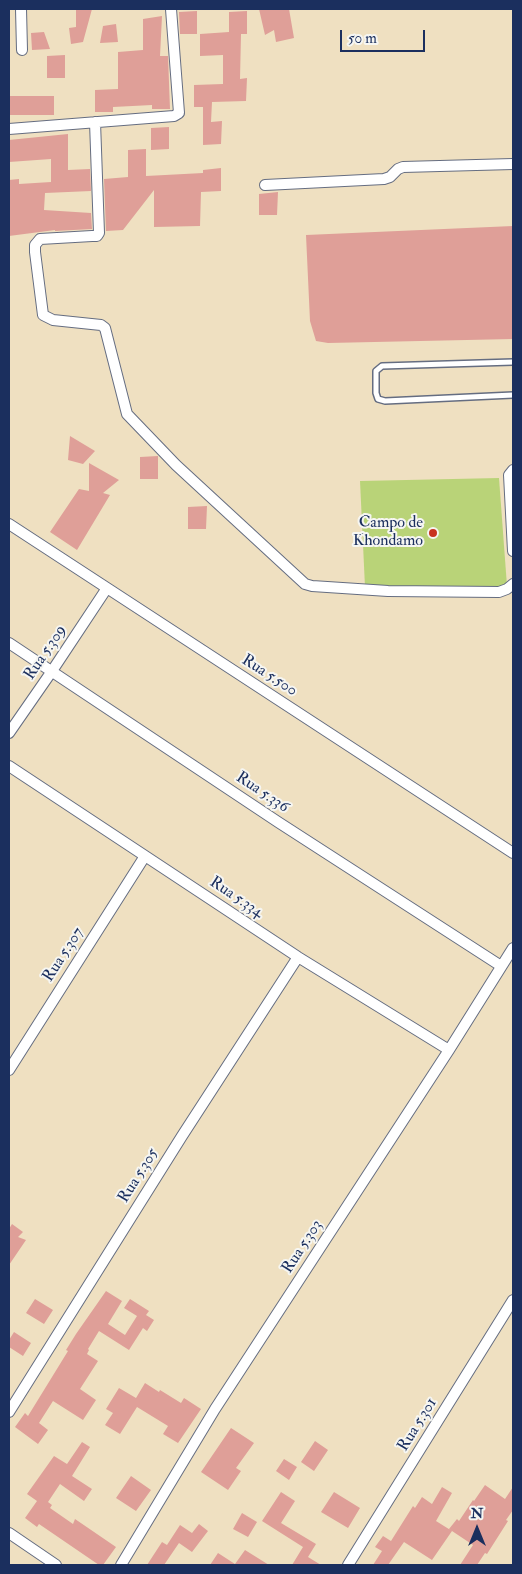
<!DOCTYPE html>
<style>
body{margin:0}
#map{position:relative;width:522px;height:1574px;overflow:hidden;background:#efe0c1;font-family:"IM FELL Double Pica",serif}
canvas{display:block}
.frame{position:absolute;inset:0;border:10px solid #1b2f5e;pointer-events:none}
.north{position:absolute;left:452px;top:1504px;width:50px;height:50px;-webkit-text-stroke:4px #f6f6f2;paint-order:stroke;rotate:0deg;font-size:14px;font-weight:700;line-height:20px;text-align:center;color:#1b2f5e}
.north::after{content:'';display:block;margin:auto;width:18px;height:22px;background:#1b2f5e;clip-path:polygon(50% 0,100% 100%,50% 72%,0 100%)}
.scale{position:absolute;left:340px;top:30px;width:85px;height:22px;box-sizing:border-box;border:2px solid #1b2f5e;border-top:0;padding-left:6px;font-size:15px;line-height:18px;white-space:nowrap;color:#1b2f5e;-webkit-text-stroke:4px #f6f6f2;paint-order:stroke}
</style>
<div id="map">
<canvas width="522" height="1574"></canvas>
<div class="frame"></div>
<div class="north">N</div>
<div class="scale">50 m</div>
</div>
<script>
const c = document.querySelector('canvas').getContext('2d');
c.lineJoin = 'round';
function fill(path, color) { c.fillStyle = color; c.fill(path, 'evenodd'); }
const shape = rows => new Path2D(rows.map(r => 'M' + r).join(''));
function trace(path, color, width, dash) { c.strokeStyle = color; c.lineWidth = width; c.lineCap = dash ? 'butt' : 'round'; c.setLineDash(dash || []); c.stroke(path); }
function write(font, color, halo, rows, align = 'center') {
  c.font = font + ' "IM FELL Double Pica",serif'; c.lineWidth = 4; c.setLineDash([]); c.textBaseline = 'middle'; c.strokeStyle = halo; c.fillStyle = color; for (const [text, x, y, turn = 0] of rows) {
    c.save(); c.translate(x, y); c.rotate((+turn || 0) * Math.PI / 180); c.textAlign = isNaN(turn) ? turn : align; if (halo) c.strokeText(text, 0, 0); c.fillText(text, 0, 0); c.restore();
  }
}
fill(shape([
 [499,478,507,586,365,587,360,481]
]), '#b9d378');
fill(shape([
 [76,9,92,9,83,42,71,44,69,28,76,27],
 [259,9,289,9,294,38,276,42,274,30,265,35],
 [197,11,197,34,180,34,179,12],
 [247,11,247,34,241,34,240,79,247,78,246,101,212,102,211,122,222,121,221,144,203,145,203,107,194,107,194,85,223,84,223,55,200,56,200,34,229,32,229,12],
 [162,16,160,56,168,56,170,109,152,109,152,105,113,107,113,112,95,112,95,90,118,89,118,52,143,50,143,19],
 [116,24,118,42,100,43,103,26],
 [44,32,50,49,32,50,31,33],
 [65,55,65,78,47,78,47,56],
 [9,96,54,96,54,115,9,115],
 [169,127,169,149,151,150,151,128],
 [68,134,68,170,90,169,91,191,45,193,44,210,91,213,92,229,55,231,55,230,9,236,9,180,19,179,19,184,51,182,51,159,9,162,9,140],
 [146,149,146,176,203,173,203,170,221,168,221,191,201,192,200,226,154,227,154,190,123,230,106,231,104,179,128,177,128,150],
 [278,192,277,215,259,215,259,194],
 [513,226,513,339,328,343,316,341,310,321,306,235],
 [70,436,95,451,83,464,68,460],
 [158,456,158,479,140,479,140,457],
 [89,463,119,480,103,493,110,495,77,550,50,532,79,489,89,491],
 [207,506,206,529,188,529,188,507],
 [12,1224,23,1232,18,1237,26,1240,9,1265,9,1229],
 [106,1291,122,1301,108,1324,125,1335,137,1316,124,1308,130,1299,149,1311,146,1315,154,1320,147,1331,143,1328,129,1350,99,1331,88,1349,89,1350,87,1354,98,1361,80,1389,96,1400,83,1420,53,1401,39,1423,48,1430,38,1444,15,1427,25,1413,28,1416,68,1351,66,1350,76,1334],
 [35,1299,53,1310,44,1324,26,1313],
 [14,1332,31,1343,23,1356,9,1347,9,1340],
 [145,1383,159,1392,160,1390,181,1403,184,1398,201,1409,178,1443,163,1434,168,1426,137,1407,120,1434,105,1425,113,1413,106,1409,119,1388,136,1398],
 [231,1428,254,1443,236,1468,241,1471,228,1490,201,1472],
 [315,1441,328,1450,314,1471,301,1462],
 [82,1442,90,1447,72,1476,92,1489,84,1501,60,1484,48,1502,52,1505,50,1508,73,1524,75,1519,116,1547,103,1565,99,1565,39,1524,37,1527,25,1518,37,1501,27,1494,54,1456,67,1464],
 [284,1459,297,1467,289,1480,276,1471],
 [131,1476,151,1490,136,1511,116,1498],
 [485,1485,505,1499,513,1487,513,1510,506,1520,508,1521,487,1554,485,1553,477,1565,460,1565,473,1545,449,1529,457,1519,459,1521,473,1500,474,1501],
 [442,1487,452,1493,436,1521,452,1531,432,1560,404,1542,388,1565,373,1565,382,1551,375,1547,383,1536,391,1541,413,1506,415,1508,422,1497,432,1504],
 [281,1492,295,1501,281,1523,316,1544,308,1557,321,1565,292,1565,303,1547,262,1521],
 [334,1492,360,1508,348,1528,321,1512],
 [242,1513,257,1522,248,1537,233,1529],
 [199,1524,208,1531,192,1552,179,1543,164,1565,147,1565,162,1542,167,1545,180,1525,192,1533],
 [245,1550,269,1565,210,1565,218,1553,235,1564]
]), '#df9f98');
const service = shape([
 [513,362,382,366,376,371,376,393,378,399,385,401,513,395]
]);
const minor = shape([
 [21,9,22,50],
 [95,122,99,233,97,236,92,236,40,239,35,245,35,252,43,315,53,320,101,325,105,328,127,414,176,465,305,584,312,586,388,591,499,592,507,589,513,584],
 [9,129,174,116,179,113,171,9],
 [265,185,384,179,390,177,398,169,403,167,513,164],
 [513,470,509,475,513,551],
 [9,524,513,853],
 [9,643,278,822,501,966],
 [9,733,52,671,107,588],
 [9,766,298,957,449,1050],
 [9,1070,145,856],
 [9,1412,182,1136,298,957],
 [9,1533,56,1565],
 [121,1565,215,1409,449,1050,513,948],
 [348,1565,513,1300]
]);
trace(service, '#656d81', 8);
trace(minor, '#656d81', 12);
trace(service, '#fff', 5);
trace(minor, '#fff', 10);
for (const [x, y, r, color] of [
 [433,533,5,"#c8321e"]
]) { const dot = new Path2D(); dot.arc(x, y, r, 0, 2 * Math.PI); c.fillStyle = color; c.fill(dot); trace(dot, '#f6f6f2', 2); }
write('16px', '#1b2f5e', '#f6f6f2', [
 ["Campo de",423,524],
 ["Khondamo",423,542]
], 'right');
write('16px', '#1b2f5e', '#f6f6f2', [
 ["Rua 5.309",46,653,-56],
 ["Rua 5.500",269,676,33],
 ["Rua 5.336",262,793,34],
 ["Rua 5.334",236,898,34],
 ["Rua 5.307",64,955,-57],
 ["Rua 5.305",139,1176,-58],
 ["Rua 5.303",303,1247,-57],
 ["Rua 5.301",418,1425,-58]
]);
</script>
